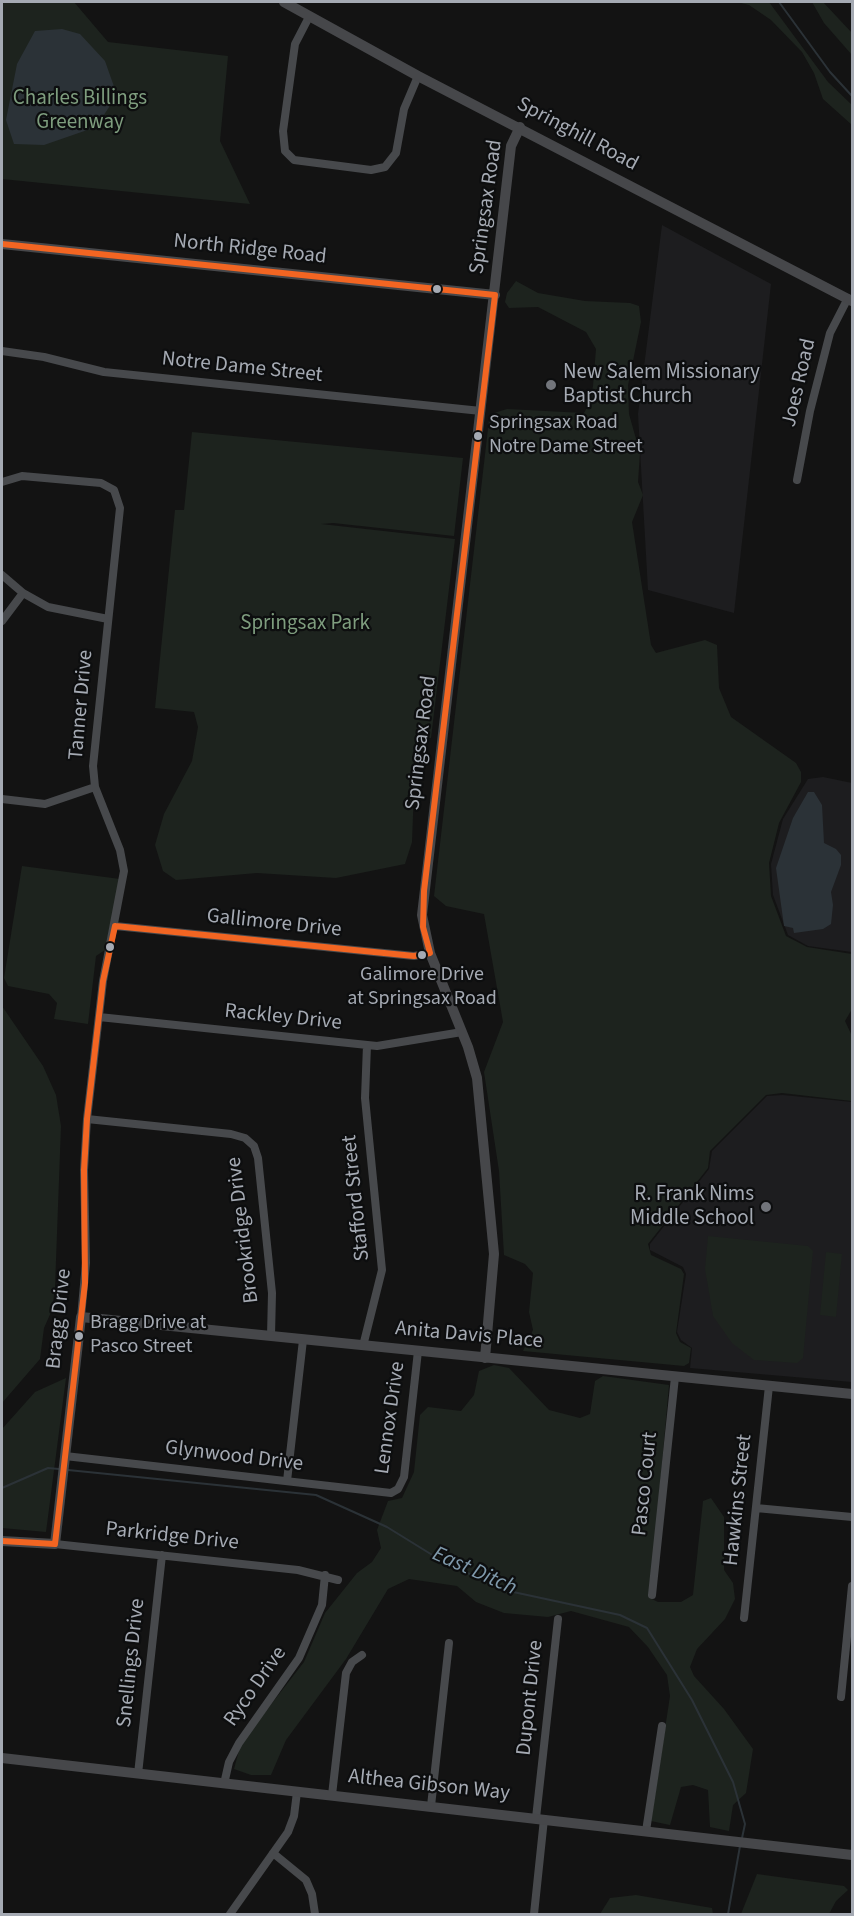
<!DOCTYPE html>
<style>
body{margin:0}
#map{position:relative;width:854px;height:1916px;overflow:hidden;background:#131313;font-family:"Source Sans 3",sans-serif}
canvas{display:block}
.frame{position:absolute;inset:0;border:3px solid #a5aab3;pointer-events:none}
</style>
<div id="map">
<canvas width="854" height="1916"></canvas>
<div class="frame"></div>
</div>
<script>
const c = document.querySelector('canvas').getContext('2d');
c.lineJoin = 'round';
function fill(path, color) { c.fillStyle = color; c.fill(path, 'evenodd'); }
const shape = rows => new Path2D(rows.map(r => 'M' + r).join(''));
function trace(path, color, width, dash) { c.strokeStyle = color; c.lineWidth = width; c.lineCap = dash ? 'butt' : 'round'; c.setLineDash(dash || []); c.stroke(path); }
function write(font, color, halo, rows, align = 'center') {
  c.font = font + ' "Source Sans 3",sans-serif'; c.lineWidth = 4.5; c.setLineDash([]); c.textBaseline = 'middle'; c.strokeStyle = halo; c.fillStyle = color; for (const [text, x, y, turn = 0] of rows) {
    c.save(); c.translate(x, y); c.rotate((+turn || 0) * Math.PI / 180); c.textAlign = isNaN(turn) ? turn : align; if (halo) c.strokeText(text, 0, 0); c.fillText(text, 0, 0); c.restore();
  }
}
fill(shape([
 [662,225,771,284,734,613,648,590,638,414],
 [823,777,852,783,852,952,808,946,788,935,773,895,771,864,783,819,808,779],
 [783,1095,852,1102,852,1382,690,1368,692,1348,681,1340,677,1332,686,1274,683,1267,650,1250,650,1244,709,1169,712,1151,767,1096]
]), '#1d1d1f');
fill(shape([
 [2,2,74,2,108,42,228,56,220,141,250,204,2,179],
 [737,2,769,2,828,82,852,105,852,125,823,99,814,73,802,52,771,20,749,5],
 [812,2,823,2,852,33,852,55,824,23],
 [516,281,538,293,585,301,630,303,639,306,641,322,628,385,629,414,640,453,638,482,643,495,632,522,651,645,656,653,705,640,717,645,719,688,731,717,796,763,801,772,801,782,779,823,769,863,771,896,786,936,807,947,852,954,852,1009,845,1021,852,1036,852,1101,782,1093,766,1095,710,1151,708,1168,648,1244,651,1255,681,1269,684,1274,676,1333,680,1342,691,1348,689,1363,684,1366,523,1351,533,1330,529,1312,533,1273,525,1264,504,1255,499,1171,484,1072,503,1022,484,914,446,906,434,896,489,420,494,413,507,409,584,413,589,404,593,386,596,349,586,332,538,307,509,308,505,302,507,293],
 [192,432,463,458,454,536,333,523,321,524,455,539,431,738,416,736,412,842,405,864,336,878,257,873,176,880,163,871,155,845,164,814,192,761,198,727,194,712,155,708,175,510,184,510],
 [22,866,120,879,105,950,96,956,88,1024,54,1019,57,1003,49,994,8,986,4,978],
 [2,1006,43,1066,56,1095,61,1126,55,1287,52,1310,44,1328,40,1359,2,1403],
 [708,1236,808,1246,813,1251,803,1358,797,1363,754,1360,732,1343,713,1316,705,1269],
 [826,1252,842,1254,836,1317,820,1315],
 [494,1365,509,1368,549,1410,580,1418,590,1414,595,1381,603,1376,669,1385,650,1598,658,1602,681,1602,693,1595,703,1501,711,1498,724,1517,724,1570,733,1583,735,1599,725,1619,697,1649,690,1667,694,1676,724,1709,753,1749,746,1793,733,1805,729,1831,710,1827,708,1790,693,1785,681,1787,670,1825,651,1821,670,1696,667,1675,648,1647,629,1627,571,1611,548,1617,504,1613,476,1602,457,1586,409,1579,388,1589,346,1659,286,1740,271,1775,251,1775,234,1769,241,1743,304,1662,325,1613,357,1573,372,1562,381,1548,377,1530,388,1501,402,1498,414,1472,420,1415,428,1407,461,1411,474,1395,479,1371],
 [66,1378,46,1532,2,1528,2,1429,35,1392],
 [757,1874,844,1886,848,1890,836,1901,829,1914,741,1914],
 [636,1895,712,1908,713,1914,600,1914,610,1898]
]), '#1d231e');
fill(shape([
 [62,29,80,34,105,61,117,95,96,127,44,145,14,144,6,120,17,64,35,31],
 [808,792,814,792,822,805,824,843,836,849,841,855,841,865,831,892,833,905,831,924,823,929,794,933,793,928,784,926,776,868,793,818]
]), '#2b3237');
trace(shape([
 [779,2,830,72,852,96],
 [68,1470,316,1495,387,1527,442,1561,504,1590,620,1615,647,1628,692,1700,733,1782,745,1824,742,1838],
 [2,1488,48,1468,59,1469],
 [728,1914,740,1846]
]), '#2b3237', 2);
trace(shape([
 [309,17,295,44,283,131,285,151,294,160,371,170,385,167,396,153,404,109,418,76],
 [2,351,44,357,104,372,481,411],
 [797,480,810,411,830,333,848,298],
 [2,482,22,476,101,483,114,490,120,508,93,766,95,787,120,850,124,871,103,981,87,1119,84,1170,86,1263,81,1317],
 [2,575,23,593,48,607,108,619],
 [2,621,23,593],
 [2,799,45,804,95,787],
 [115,926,414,956,430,953],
 [99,1017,377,1046,462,1032],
 [87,1119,231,1134,245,1138,254,1146,258,1158,272,1293,271,1336],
 [363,1346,382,1270,365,1098,367,1045],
 [65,1456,391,1493,398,1489,404,1477,418,1351],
 [287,1481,303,1340],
 [756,1508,852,1517],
 [55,1544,298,1570,338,1580],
 [652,1595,675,1377],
 [744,1618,769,1386],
 [841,1697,852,1586],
 [138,1774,162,1555],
 [224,1784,229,1762,239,1743,299,1658,322,1605,325,1575],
 [332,1795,346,1673,352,1662,362,1655],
 [431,1806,449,1643],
 [536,1818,558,1619],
 [646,1831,662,1726],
 [273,1853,306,1880,312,1894,315,1914],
 [230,1914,288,1832,294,1816,297,1792],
 [534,1914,544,1819]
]), '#47494c', 8);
trace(shape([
 [284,2,418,76,852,301],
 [2,244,495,295],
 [485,1358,494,1254,477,1078,468,1047,430,953,422,915,511,146,520,127],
 [2,1541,55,1544,81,1317,852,1394],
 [2,1758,852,1855]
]), '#46474a', 10);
trace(shape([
 [2,244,495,295],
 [115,926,414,956,430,953],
 [430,953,423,927,424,891,495,295],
 [2,1541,55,1544],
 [55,1544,85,1283,84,1170,87,1119,103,981,115,926]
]), '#f26522', 6);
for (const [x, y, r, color] of [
 [437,289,5,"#a5aab3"],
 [551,385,6,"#72757b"],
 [478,436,5,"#a5aab3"],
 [110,947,5,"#a5aab3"],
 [422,955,5,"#a5aab3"],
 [766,1207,6,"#72757b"],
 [79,1336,5,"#a5aab3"]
]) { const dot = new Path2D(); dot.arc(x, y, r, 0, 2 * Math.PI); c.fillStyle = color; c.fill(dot); trace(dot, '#0d0e0f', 2); }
write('20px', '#a5aab3', '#0d0e0f', [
 ["Springsax Road",489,424],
 ["Notre Dame Street",489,448],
 ["Galimore Drive",422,976,"center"],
 ["at Springsax Road",422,1000,"center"],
 ["Bragg Drive at",90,1324],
 ["Pasco Street",90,1348]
], 'left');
write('21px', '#7e9d7e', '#0d0e0f', [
 ["Charles Billings",80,99],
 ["Greenway",80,123],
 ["Springsax Park",305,624]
]);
write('21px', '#a5aab3', '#0d0e0f', [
 ["Springhill Road",577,135,28],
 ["Springsax Road",487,207,-82],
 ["North Ridge Road",250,250,6],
 ["Notre Dame Street",242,368,6],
 ["Joes Road",800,383,-77],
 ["Tanner Drive",82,705,-85],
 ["Springsax Road",422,743,-83],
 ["Gallimore Drive",274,924,6],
 ["Rackley Drive",283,1018,6],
 ["Stafford Street",357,1198,-96],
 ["Brookridge Drive",244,1230,-97],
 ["Bragg Drive",60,1319,-84],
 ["Anita Davis Place",469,1336,5],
 ["Lennox Drive",391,1418,-82],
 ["Glynwood Drive",234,1457,7],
 ["Pasco Court",646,1484,-84],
 ["Hawkins Street",739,1500,-84],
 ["Parkridge Drive",172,1537,6],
 ["Snellings Drive",132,1663,-84],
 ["Ryco Drive",256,1687,-55],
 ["Dupont Drive",531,1698,-84],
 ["Althea Gibson Way",429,1786,6]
]);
write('21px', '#a5aab3', '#0d0e0f', [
 ["New Salem Missionary",563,373],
 ["Baptist Church",563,397],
 ["R. Frank Nims",754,1195,"right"],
 ["Middle School",754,1219,"right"]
], 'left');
write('italic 22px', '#7f99ab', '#0d0e0f', [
 ["East Ditch",474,1572,24]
]);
</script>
